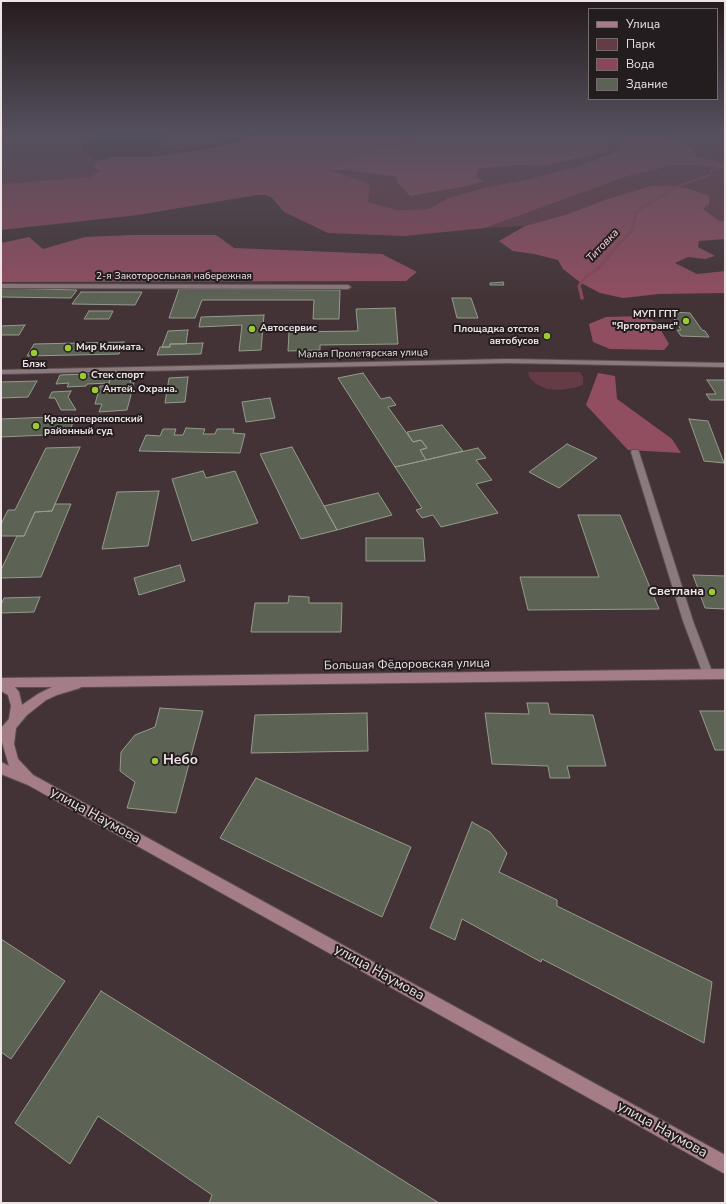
<!DOCTYPE html>
<meta charset="utf-8">
<style>
body{margin:0}
#map{position:relative;width:726px;height:1204px;overflow:hidden;background:#433336;font-family:"Nunito Sans",sans-serif}
canvas{display:block}
.frame{position:absolute;inset:0;border:2px solid #eee3e5;pointer-events:none}
.legend{position:absolute;left:588px;top:8px;width:130px;height:92px;box-sizing:border-box;background:#241d1f;border:1px solid #756c6e;margin:0;padding:5px 7px;list-style:none;font-size:12px;color:#eee3e5}
.legend li{display:flex;align-items:center;gap:8px;height:20px}
.legend b{width:20px;border:1px solid #756c6e}
</style>
<div id="map">
<canvas width="726" height="1204"></canvas>
<div class="frame"></div>
<ul class="legend">
<li><b style="height:5px;background:#a57d87"></b>Улица</li>
<li><b style="height:11px;background:#653b46"></b>Парк</li>
<li><b style="height:11px;background:#8a475a"></b>Вода</li>
<li><b style="height:11px;background:#5c6254"></b>Здание</li>
</ul>
</div>
<script>
const c = document.querySelector('canvas').getContext('2d');
c.lineJoin = 'round';
function fill(path, color) { c.fillStyle = color; c.fill(path, 'evenodd'); }
const shape = rows => new Path2D(rows.map(r => 'M' + r).join(''));
function trace(path, color, width, dash) { c.strokeStyle = color; c.lineWidth = width; c.lineCap = dash ? 'butt' : 'round'; c.setLineDash(dash || []); c.stroke(path); }
function write(font, color, halo, rows, align = 'center') {
  c.font = font + ' "Nunito Sans",sans-serif'; c.lineWidth = 4; c.setLineDash([]); c.textBaseline = 'middle'; c.strokeStyle = halo; c.fillStyle = color; for (const [text, x, y, turn = 0] of rows) {
    c.save(); c.translate(x, y); c.rotate((+turn || 0) * Math.PI / 180); c.textAlign = isNaN(turn) ? turn : align; if (halo) c.strokeText(text, 0, 0); c.fillText(text, 0, 0); c.restore();
  }
}
fill(shape([
 [1,134,96,134,81,144,83,151,108,168,97,177,1,184],
 [161,134,248,134,240,138,217,144,168,152,159,148,165,135],
 [602,134,613,134,620,150,606,154,578,166,525,180,482,188,448,198,429,209,397,210,368,202,329,170,345,170,398,177,432,192,484,181,475,177,479,169,517,165,544,166,610,151,608,141],
 [669,134,725,134,725,164,695,156,665,138],
 [668,165,697,165,725,169,725,222,718,220,703,209,690,189,672,186,651,186,607,199,568,214,525,226,485,228,631,175,656,170],
 [528,372,580,372,583,377,583,385,573,388,560,390,547,389,536,384,530,378]
]), '#653b46');
fill(shape([
 [443,134,558,137,559,134,602,134,608,141,610,151,544,166,517,165,479,169,476,177,484,181,467,186,410,196,398,183,397,177,345,170,329,170,358,157,391,145,436,139],
 [651,186,672,186,690,189,709,196,709,204,703,209,718,220,725,222,725,239,699,241,698,247,715,256,705,259,688,257,675,263,697,274,725,271,725,293,659,294,623,298,600,293,581,283,563,269,558,260,534,254,513,251,499,241,525,226,568,214,607,199],
 [132,235,216,235,234,248,382,254,417,272,406,281,1,282,1,243,29,237,43,249,85,237],
 [643,316,656,322,669,344,664,350,610,349,593,342,589,324,606,317],
 [598,373,615,376,617,399,672,439,681,453,628,450,586,405]
]), '#924e61');
fill(shape([
 [254,134,443,134,436,139,391,145,358,157,330,170,370,184,368,202,397,210,429,209,448,198,482,188,525,180,578,166,620,150,613,134,669,134,666,138,692,148,696,156,725,164,725,169,697,165,668,165,656,170,631,175,485,228,404,236,328,233,284,212,272,198,266,195,257,195,138,215,1,230,1,184,91,177,100,171,92,165,97,161,111,157,152,157,212,148,245,139],
 [467,134,559,134,558,137]
]), '#8a475a');
trace(shape([
 [650,203,678,186,712,174,711,170,725,167]
]), '#8a475a', 2);
trace(shape([
 [580,290,579,286,585,277,599,268,616,247,632,231,636,212,652,202]
]), '#8a475a', 3);
trace(shape([
 [580,289,582,298]
]), '#8a475a', 3.5);
const building = shape([
 [503,282,504,285,490,285,490,283,503,282],
 [3,288,77,290,71,298,1,297,1,291,3,288],
 [179,289,340,290,339,319,313,319,314,300,202,300,195,318,169,318,179,289],
 [81,292,142,292,135,305,72,304,81,292],
 [452,298,471,298,478,318,457,318,452,298],
 [395,308,398,344,320,345,320,350,288,351,289,332,358,331,356,309,395,308],
 [89,311,113,311,109,319,84,319,89,311],
 [670,312,690,313,702,330,705,331,709,337,681,336,677,330,681,330,670,312],
 [264,315,261,350,239,351,242,325,199,327,201,317,264,315],
 [25,325,19,335,1,335,1,326,25,325],
 [188,330,186,344,170,344,170,347,162,347,168,331,188,330],
 [124,342,119,354,27,356,34,344,124,342],
 [203,343,201,354,157,355,160,347,170,347,170,344,203,343],
 [132,372,130,383,134,383,127,410,99,412,102,404,95,404,100,386,108,386,112,373,132,372],
 [112,373,109,383,87,384,86,386,67,387,69,383,56,384,60,375,112,373],
 [363,373,381,399,390,397,396,405,388,407,413,442,421,440,427,448,420,450,426,460,395,467,338,378,363,373],
 [188,377,185,402,165,403,169,378,188,377],
 [707,380,724,380,725,382,725,400,710,400,706,394,716,394,707,380],
 [37,381,28,397,1,398,1,382,37,381],
 [71,391,68,397,76,410,61,410,55,398,49,398,52,392,71,391],
 [270,398,275,418,246,422,242,402,270,398],
 [75,416,69,434,1,437,1,419,75,416],
 [689,419,708,421,724,463,704,461,689,419],
 [442,425,463,451,426,460,420,450,427,448,421,440,413,442,407,432,442,425],
 [186,428,205,429,203,434,215,434,217,429,234,429,233,433,245,434,240,453,139,451,146,435,160,436,163,429,176,429,174,435,183,435,186,428],
 [567,444,597,458,559,488,529,472,567,444],
 [80,447,52,511,35,512,24,536,1,536,1,524,8,510,15,510,46,448,80,447],
 [292,447,324,506,337,530,301,539,260,454,292,447],
 [478,448,486,458,476,460,492,480,476,484,498,513,441,527,433,515,422,518,416,510,422,508,395,467,478,448],
 [203,471,206,478,235,471,258,523,192,541,172,479,203,471],
 [159,491,148,546,102,549,117,492,159,491],
 [378,493,392,515,337,530,324,506,378,493],
 [55,504,71,504,41,577,1,578,1,570,17,536,24,536,35,512,52,511,55,504],
 [578,515,620,515,659,609,528,610,520,577,599,577,578,515],
 [366,538,423,538,425,561,366,561,366,538],
 [180,565,185,581,139,595,134,578,180,565],
 [693,575,725,576,725,611,724,609,705,608,693,575],
 [289,596,309,597,309,603,342,603,341,632,251,632,255,603,288,603,289,596],
 [40,597,34,612,1,613,1,605,4,598,40,597],
 [527,703,548,703,550,714,593,715,606,766,567,766,570,778,550,778,548,766,492,764,485,713,529,714,527,703],
 [160,708,203,711,176,813,127,808,135,782,120,771,121,752,135,735,155,727,160,708],
 [700,711,725,711,725,750,715,750,700,711],
 [367,713,368,751,251,753,255,715,367,713],
 [256,778,411,847,382,917,220,838,256,778],
 [472,822,490,832,507,853,499,872,557,900,557,906,712,982,704,1043,542,959,541,962,462,919,455,940,430,928,472,822],
 [1,939,65,981,11,1059,1,1052,1,939],
 [101,991,439,1203,209,1203,212,1195,98,1116,70,1164,15,1123,101,991]
]);
fill(building, '#5c6254');
trace(building, '#959c8c', 1);
const street = shape([
 [1,284,348,285,351,287,348,289,1,288,1,284],
 [508,359,725,363,725,367,508,363,1,374,1,370,508,359],
 [632,450,638,450,639,452,693,621,713,674,712,677,708,679,704,677,703,674,683,621,631,452,632,450]
]);
const secondary = shape([
 [725,669,725,679,81,687,80,688,57,695,46,700,27,715,16,728,14,744,18,759,33,775,725,1155,725,1174,28,785,1,774,1,762,9,766,2,742,1,742,1,728,9,719,11,706,8,695,1,691,1,678,725,669],
 [15,687,52,687,38,694,22,705,19,692,15,687]
]);
trace(street, '#5c4f52', 2);
trace(secondary, '#5c4f52', 2);
fill(street, '#8c797d');
fill(secondary, '#a57d87');
const sky = c.createLinearGradient(0, 0, 0, 302);
sky.addColorStop(0, '#251c1e');
sky.addColorStop(0.44, '#55505d');
sky.addColorStop(1, '#55505d00');
c.fillStyle = sky;
c.fillRect(0, 0, 726, 302);
for (const [x, y, r, color] of [
 [686,321,4,"#9bcb33"],
 [252,329,4,"#9bcb33"],
 [547,336,4,"#9bcb33"],
 [68,348,4,"#9bcb33"],
 [34,353,4,"#9bcb33"],
 [83,376,4,"#9bcb33"],
 [95,390,4,"#9bcb33"],
 [36,426,4,"#9bcb33"],
 [712,592,4,"#9bcb33"],
 [155,761,4,"#9bcb33"]
]) { const dot = new Path2D(); dot.arc(x, y, r, 0, 2 * Math.PI); c.fillStyle = color; c.fill(dot); trace(dot, '#241d1f', 1.5); }
write('10px', '#eee3e5', '#241d1f', [
 ["2-я Закоторосльная набережная",174,277],
 ["Малая Пролетарская улица",363,354,-1]
]);
write('bold 10px', '#eee3e5', '#241d1f', [
 ["МУП ГПТ",678,315,"right"],
 ["\"Яргортранс\"",678,327,"right"],
 ["Автосервис",260,329],
 ["Площадка отстоя",539,330,"right"],
 ["автобусов",539,342,"right"],
 ["Мир Климата.",76,348],
 ["Блэк",34,365,"center"],
 ["Стек спорт",91,376],
 ["Антей. Охрана.",103,390],
 ["Красноперекопский",44,420],
 ["районный суд",44,432]
], 'left');
write('italic 11px', '#ffd4dd', '#241d1f', [
 ["Титовка",603,246,-46]
]);
write('bold 12px', '#eee3e5', '#241d1f', [
 ["Светлана",704,592]
], 'right');
write('12px', '#eee3e5', '#241d1f', [
 ["Большая Фёдоровская улица",407,665,-1]
]);
write('bold 14px', '#eee3e5', '#241d1f', [
 ["Небо",163,761]
], 'left');
write('14px', '#eee3e5', '#241d1f', [
 ["улица Наумова",95,816,29],
 ["улица Наумова",379,973,29],
 ["улица Наумова",662,1130,29]
]);
</script>
